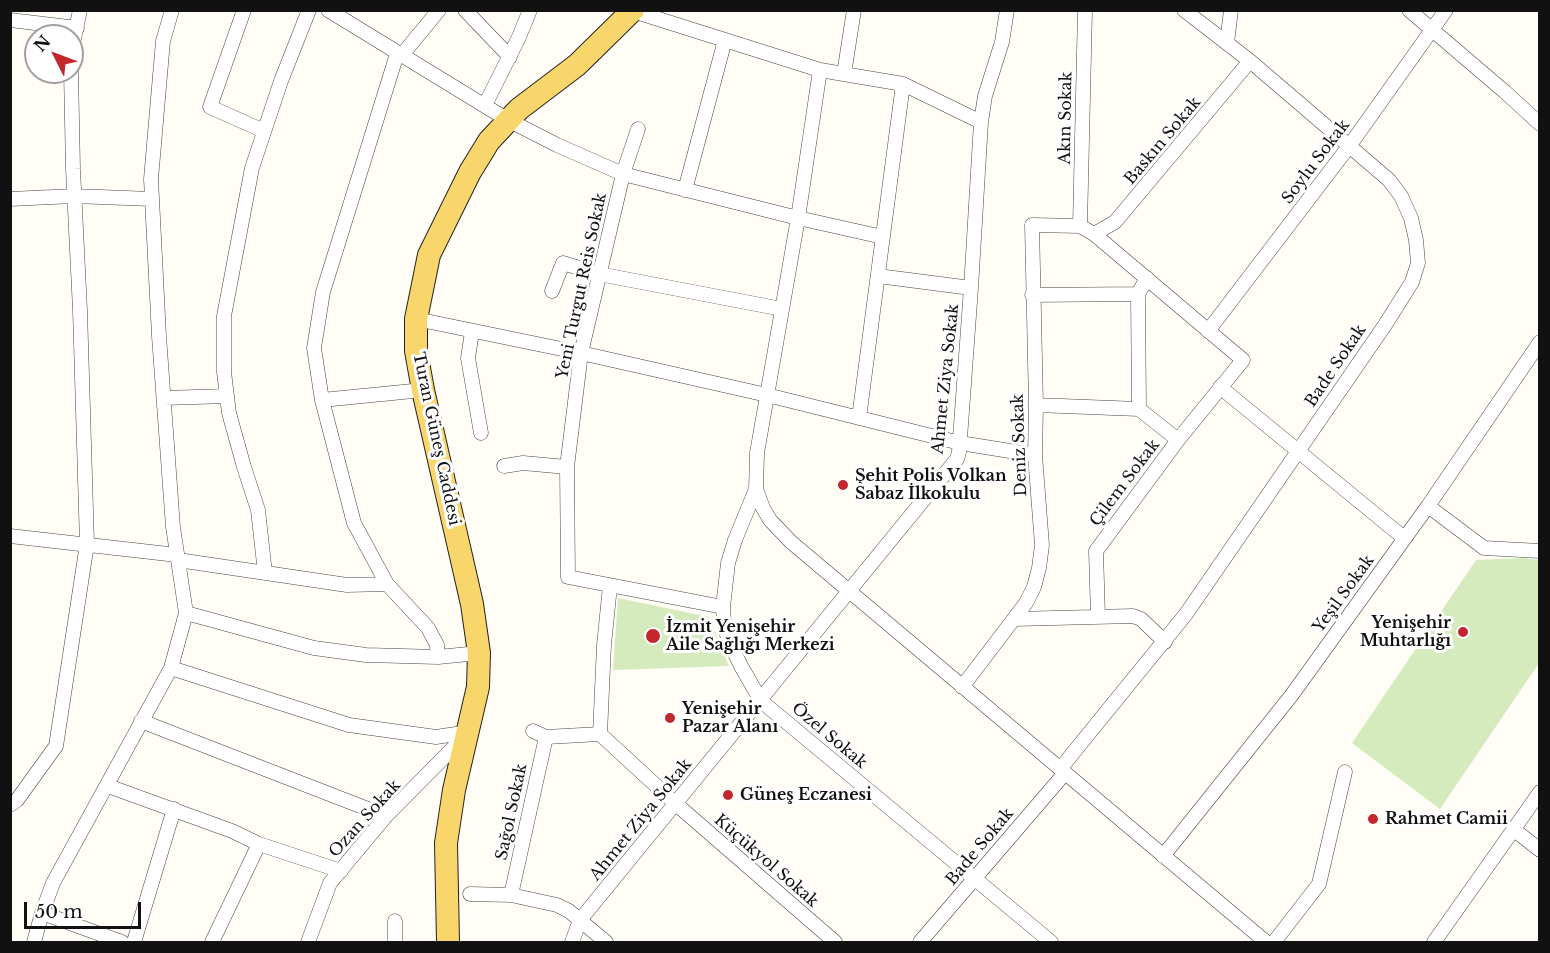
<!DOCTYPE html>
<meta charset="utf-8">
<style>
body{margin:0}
#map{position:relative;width:1550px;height:953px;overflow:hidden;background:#fffdf5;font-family:"Libre Baskerville",serif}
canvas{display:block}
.frame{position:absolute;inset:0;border:12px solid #111;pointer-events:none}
.north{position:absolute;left:24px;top:24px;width:60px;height:60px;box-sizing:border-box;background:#fff;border:2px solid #a0a0a0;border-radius:50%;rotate:312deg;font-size:16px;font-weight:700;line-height:24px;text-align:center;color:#111}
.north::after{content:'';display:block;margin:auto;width:21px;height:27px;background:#c4262e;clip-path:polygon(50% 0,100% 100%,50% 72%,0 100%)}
.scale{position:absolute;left:24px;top:902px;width:117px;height:27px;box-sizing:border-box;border:3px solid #111;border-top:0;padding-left:8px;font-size:18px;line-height:21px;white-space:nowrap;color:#111;-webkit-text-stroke:4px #fff;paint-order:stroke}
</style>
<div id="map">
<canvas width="1550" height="953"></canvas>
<div class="frame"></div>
<div class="north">N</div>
<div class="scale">50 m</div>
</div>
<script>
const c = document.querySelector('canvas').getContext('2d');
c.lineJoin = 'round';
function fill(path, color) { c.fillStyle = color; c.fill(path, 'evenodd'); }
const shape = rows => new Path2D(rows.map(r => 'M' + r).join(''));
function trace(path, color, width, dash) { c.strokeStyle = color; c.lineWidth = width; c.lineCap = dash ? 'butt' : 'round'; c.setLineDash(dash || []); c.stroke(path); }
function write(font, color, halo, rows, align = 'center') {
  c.font = font + ' "Libre Baskerville",serif'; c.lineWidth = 6; c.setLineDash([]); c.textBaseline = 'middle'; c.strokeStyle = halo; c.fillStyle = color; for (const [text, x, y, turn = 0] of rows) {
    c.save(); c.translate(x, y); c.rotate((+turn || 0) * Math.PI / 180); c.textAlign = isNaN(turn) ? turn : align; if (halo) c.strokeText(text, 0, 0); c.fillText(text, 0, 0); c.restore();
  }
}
fill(shape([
 [1523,558,1539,560,1539,663,1440,809,1352,743,1476,560],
 [618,598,709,617,729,666,613,670]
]), '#d5ebbd');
const minor = shape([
 [244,10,210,107,264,131],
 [328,10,508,120,557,145,623,174,798,218,883,237],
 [465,10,510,57],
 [1409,10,1505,92,1540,124],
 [633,11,820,70,903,84,981,122],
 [10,20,77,28],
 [1227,43,1231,10],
 [72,48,80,10],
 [401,56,439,10],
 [820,70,798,218,757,453,756,489,763,508,770,520,791,542,1266,942],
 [844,74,854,10],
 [485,105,519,37,530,10],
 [638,129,623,174,581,353,567,467,568,577,723,607],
 [685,190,725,40],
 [10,199,74,196,152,199],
 [1080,226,1085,10],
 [1094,234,1115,222,1250,61],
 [878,276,971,288],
 [552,291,563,263,599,274,782,309],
 [1032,295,1138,294],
 [416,319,581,353,767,395,960,443,1035,455],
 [1208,331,1350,145,1446,10],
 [472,332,468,358,481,433],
 [1220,387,1404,538],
 [164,398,227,396],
 [322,400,423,390],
 [1036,405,1139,409,1178,440],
 [1139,409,1138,294,1147,278],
 [859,418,903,84],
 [504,466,523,463,567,467],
 [756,489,735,540,728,563,723,607,724,622,728,639,741,666,761,701,1051,942],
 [1428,506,1484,548,1540,551],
 [10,536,177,555],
 [178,560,347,585,387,584,354,523,322,400,314,348,323,292,397,54],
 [265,573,258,510,244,467,229,413,224,372,224,316,252,168,281,81,309,10],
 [387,584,428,628,437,645,438,657],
 [610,586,604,645,600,734,676,804,835,942],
 [186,613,314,648,366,655,438,657,479,653],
 [1014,619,1133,616,1141,619,1165,642],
 [171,668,349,725,436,737,469,732],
 [962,687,1026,603,1034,587,1039,568,1042,545,1035,455,1036,405,1032,225,1080,226,1094,234,1243,360,1178,440,1096,551,1098,617],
 [141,721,386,816],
 [533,731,546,737,600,734],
 [1060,769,1186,614,1385,325,1412,282,1418,263,1416,240,1411,218,1401,196,1389,180,1250,61,1184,10],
 [108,786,232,831,259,844,341,871],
 [10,805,17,800,56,746,87,544,80,310,73,169,71,72],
 [1513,829,1540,850],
 [1163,856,1291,696,1428,506,1540,342],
 [470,894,511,895,557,905,569,911,606,942],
 [511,895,546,737],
 [42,913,122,942],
 [34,942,42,913,53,883,171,668,186,613,173,527,159,336,151,179,163,41,172,10],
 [134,942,174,809],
 [212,942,259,844],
 [308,942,330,883,386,816,464,737],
 [395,942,395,921],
 [572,942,580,920,957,459,959,452,971,288,981,122,985,96,1002,42,1007,10],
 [920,942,1065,773],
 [1274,942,1319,884,1345,772],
 [1434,942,1540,792]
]);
const primary = shape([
 [448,942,446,843,454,790,478,687,479,653,472,604,423,390,416,351,416,319,429,255,470,172,489,141,519,109,577,65,633,10]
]);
trace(minor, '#444', 15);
trace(primary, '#222', 24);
trace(minor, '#fff', 14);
trace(primary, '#f9d66b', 22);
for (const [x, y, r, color] of [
 [843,485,6,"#c4262e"],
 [1463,632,6,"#c4262e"],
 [653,636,8,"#c4262e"],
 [670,718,6,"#c4262e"],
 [728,795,6,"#c4262e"],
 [1373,819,6,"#c4262e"]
]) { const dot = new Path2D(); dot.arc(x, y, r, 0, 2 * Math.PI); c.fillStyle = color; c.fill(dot); trace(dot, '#fff', 2); }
write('16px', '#111', '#fff', [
 ["Akın Sokak",1066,118,-89],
 ["Baskın Sokak",1163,141,-50],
 ["Soylu Sokak",1316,162,-53],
 ["Yeni Turgut Reis Sokak",582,286,-78],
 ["Bade Sokak",1336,366,-56],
 ["Ahmet Ziya Sokak",946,379,-84],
 ["Turan Güneş Caddesi",436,439,78],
 ["Deniz Sokak",1020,445,-92],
 ["Çilem Sokak",1125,483,-53],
 ["Yeşil Sokak",1344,594,-54],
 ["Özel Sokak",829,736,40],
 ["Sağol Sokak",512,812,-78],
 ["Ozan Sokak",365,819,-48],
 ["Ahmet Ziya Sokak",641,820,-51],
 ["Bade Sokak",980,847,-50],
 ["Küçükyol Sokak",766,861,41]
]);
write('bold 16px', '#111', '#fff', [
 ["Şehit Polis Volkan",855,476],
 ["Sabaz İlkokulu",855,494],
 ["Yenişehir",1451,623,"right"],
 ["Muhtarlığı",1451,641,"right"],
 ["İzmit Yenişehir",666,627],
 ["Aile Sağlığı Merkezi",666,645],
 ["Yenişehir",682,709],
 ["Pazar Alanı",682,727],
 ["Güneş Eczanesi",740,795],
 ["Rahmet Camii",1385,819]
], 'left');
</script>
